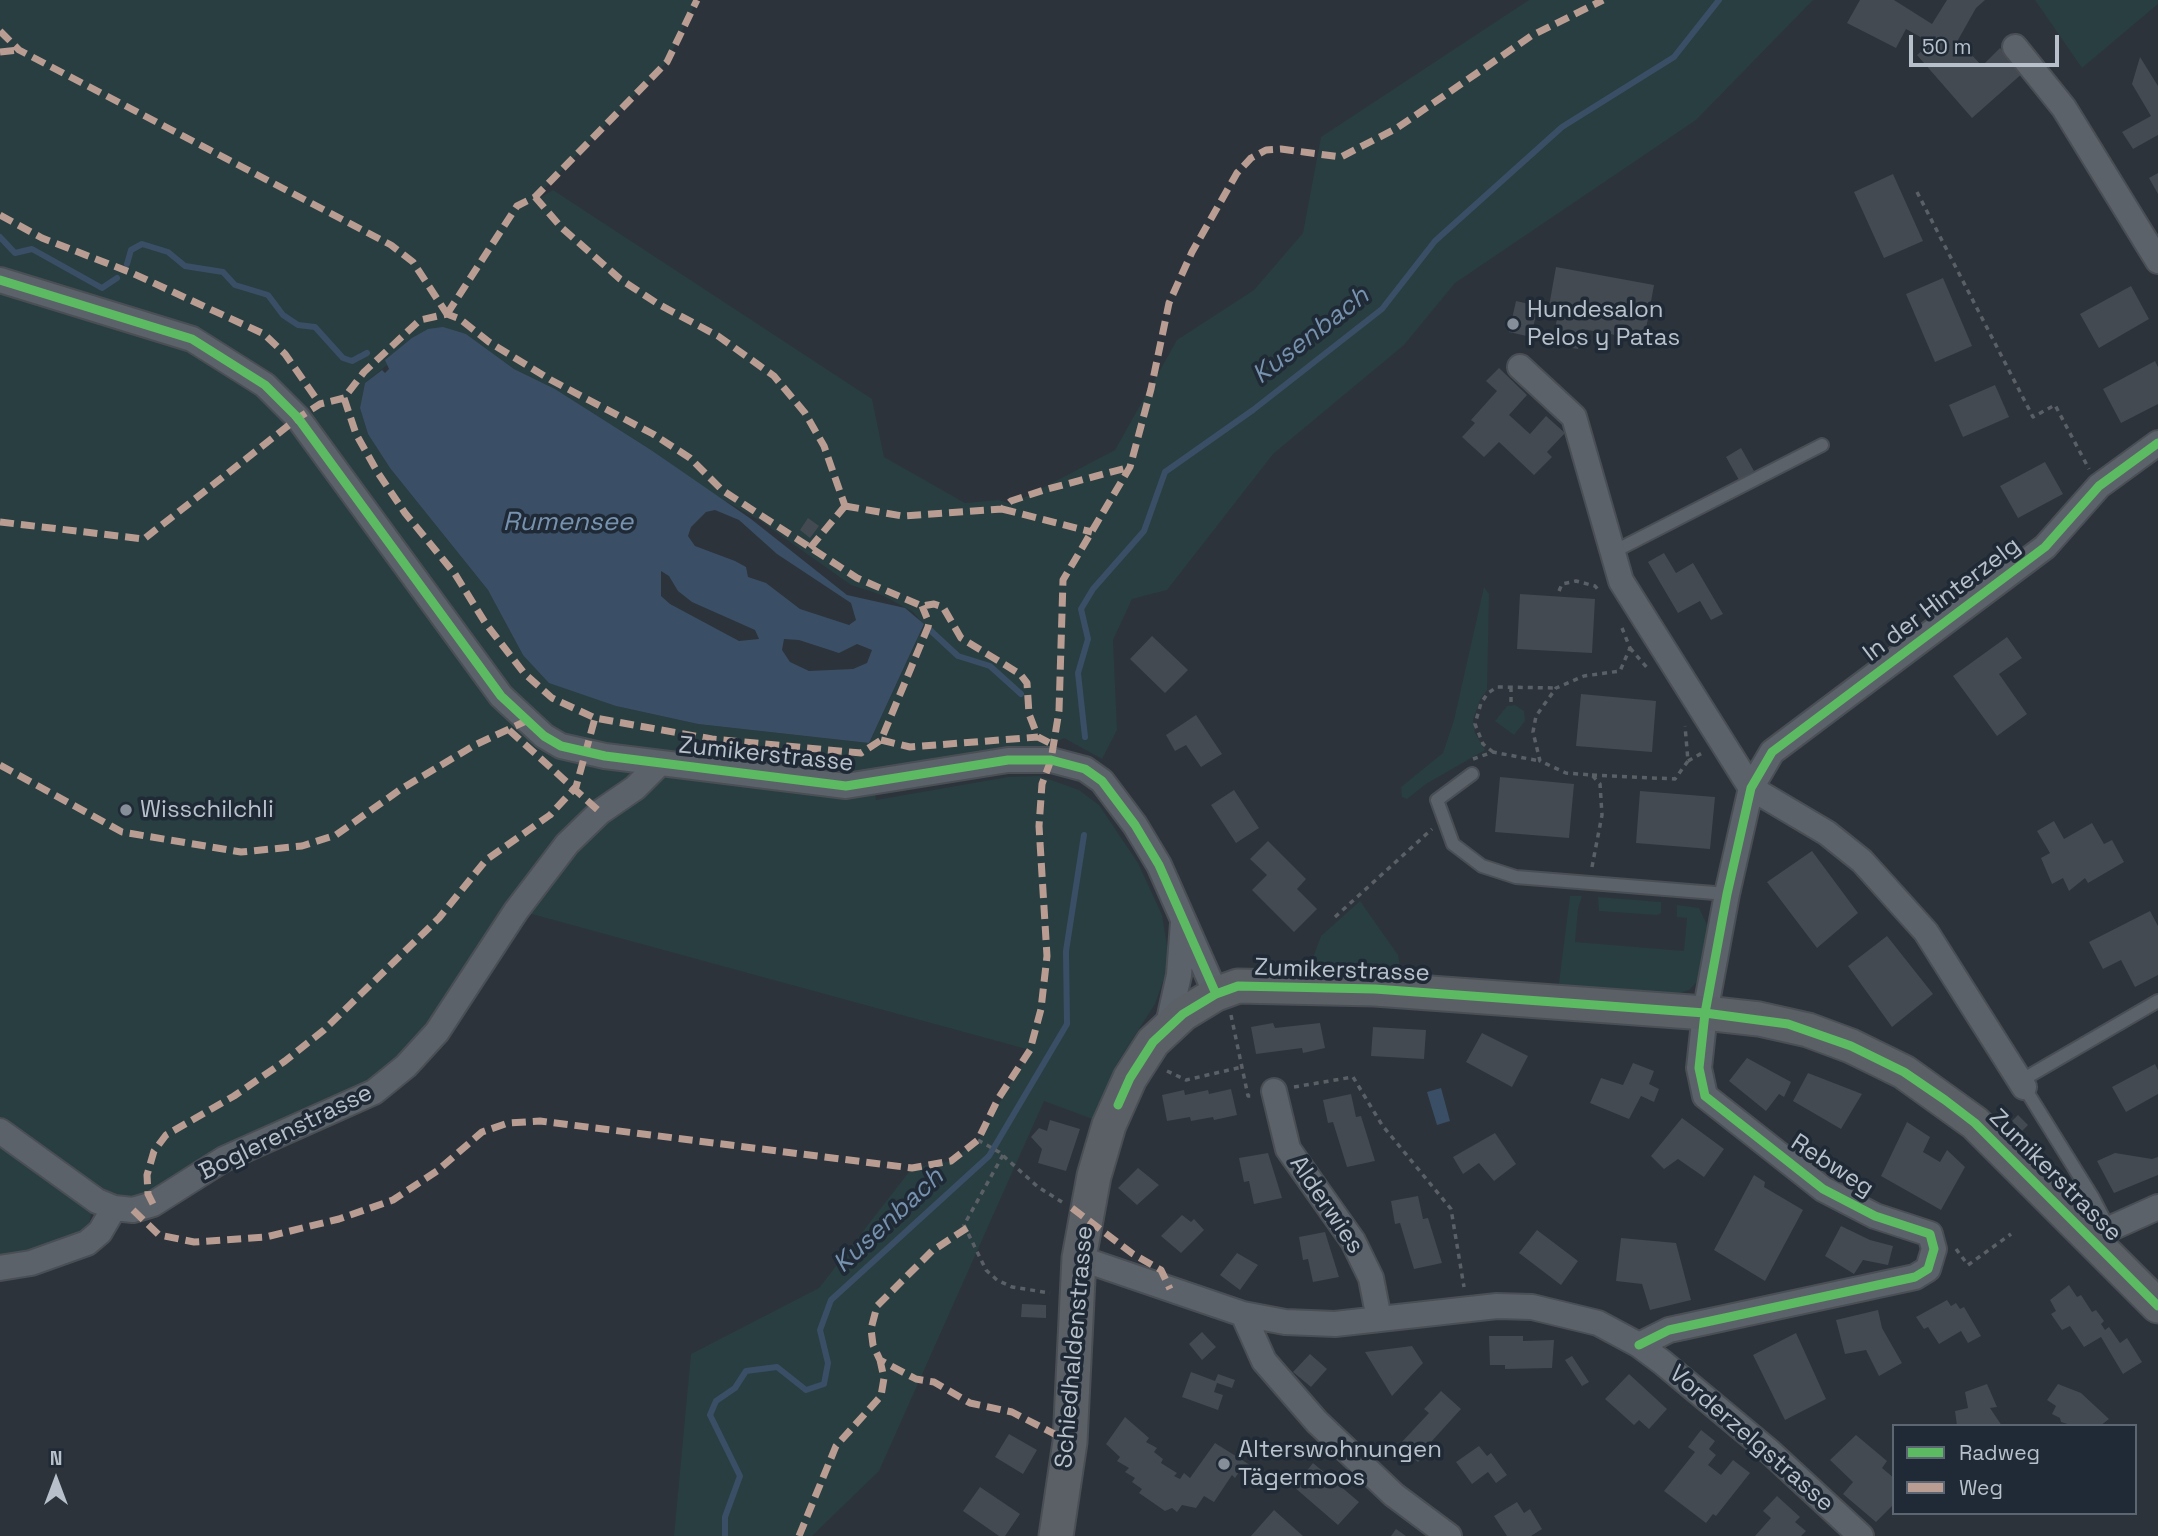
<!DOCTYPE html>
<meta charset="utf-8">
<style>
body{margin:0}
#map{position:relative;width:2158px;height:1536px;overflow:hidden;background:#2c333b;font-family:"Space Grotesk",sans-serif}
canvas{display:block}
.legend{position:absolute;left:1892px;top:1424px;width:245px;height:91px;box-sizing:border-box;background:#1f2a36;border:2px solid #5c6672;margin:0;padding:9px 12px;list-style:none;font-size:21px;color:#b7c0cb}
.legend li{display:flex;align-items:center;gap:14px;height:35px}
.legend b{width:35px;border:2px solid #5c6672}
.north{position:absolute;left:21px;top:1445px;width:70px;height:70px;-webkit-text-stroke:5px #1f2a36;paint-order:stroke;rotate:0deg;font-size:19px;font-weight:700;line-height:28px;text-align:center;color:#b7c0cb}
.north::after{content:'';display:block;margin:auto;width:24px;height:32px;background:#b7c0cb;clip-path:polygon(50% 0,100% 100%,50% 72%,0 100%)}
.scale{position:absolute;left:1909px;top:35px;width:150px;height:32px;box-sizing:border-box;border:4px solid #b7c0cb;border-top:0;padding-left:9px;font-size:21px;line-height:24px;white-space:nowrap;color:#b7c0cb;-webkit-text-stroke:5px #1f2a36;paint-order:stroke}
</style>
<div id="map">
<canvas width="2158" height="1536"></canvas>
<ul class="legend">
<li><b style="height:9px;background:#5cba63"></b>Radweg</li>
<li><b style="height:9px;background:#b99d93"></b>Weg</li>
</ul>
<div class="north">N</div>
<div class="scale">50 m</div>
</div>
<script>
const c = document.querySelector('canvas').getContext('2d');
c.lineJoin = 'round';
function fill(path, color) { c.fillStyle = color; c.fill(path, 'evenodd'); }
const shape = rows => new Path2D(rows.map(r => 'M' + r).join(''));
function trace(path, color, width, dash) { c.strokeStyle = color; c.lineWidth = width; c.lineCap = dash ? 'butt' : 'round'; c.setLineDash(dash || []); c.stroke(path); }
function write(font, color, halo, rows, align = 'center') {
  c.font = font + ' "Space Grotesk",sans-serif'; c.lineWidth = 7; c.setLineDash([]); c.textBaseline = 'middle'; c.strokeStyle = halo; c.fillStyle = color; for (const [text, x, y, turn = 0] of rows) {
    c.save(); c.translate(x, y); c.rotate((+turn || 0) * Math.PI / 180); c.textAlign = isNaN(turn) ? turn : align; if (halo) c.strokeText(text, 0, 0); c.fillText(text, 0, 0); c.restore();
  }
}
fill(shape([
 [0,0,697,0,667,62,536,197,538,199,553,190,872,399,884,457,965,503,998,500,1012,504,1115,450,1177,340,1254,290,1303,233,1321,137,1529,0,1813,0,1696,120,1455,283,1404,345,1273,454,1167,590,1132,599,1113,640,1117,730,1102,759,1064,738,1044,748,871,772,876,800,1008,777,1040,776,1079,790,1099,805,1138,863,1162,915,1167,945,1167,970,1155,1004,1116,1065,1098,1121,1044,1101,879,1471,812,1536,674,1536,691,1354,819,1288,912,1168,951,1161,978,1140,1030,1050,506,907,430,1023,401,1059,369,1084,151,1193,92,1209,87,1233,0,1262],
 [466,334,514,369,555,389,651,450,706,490,759,520,851,585,882,595,913,612,924,625,869,743,698,724,616,706,523,655,488,590,390,468,368,434,360,408,365,383,387,365],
 [2035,0,2158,0,2158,4,2082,68],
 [1484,587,1489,594,1487,690,1480,700,1473,720,1475,733,1485,750,1426,784,1407,799,1402,797,1401,787,1443,753,1454,720],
 [1515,705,1524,711,1525,721,1514,735,1495,721,1507,706],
 [1570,896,1582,896,1578,909,1575,942,1684,951,1687,918,1677,917,1677,905,1699,908,1710,931,1701,975,1696,983,1689,990,1673,995,1558,991],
 [1598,897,1661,902,1661,913,1657,915,1599,911],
 [1360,901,1398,955,1403,981,1312,969,1311,963,1321,936]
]), '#293e41');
fill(shape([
 [443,327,466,334,514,369,555,389,651,450,751,519,847,595,905,608,924,624,869,743,698,724,616,706,549,683,523,655,488,590,390,468,368,434,360,408,365,383,382,370,385,373,389,369,385,360,412,338,428,329],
 [715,510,739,520,777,554,851,603,856,620,849,625,800,609,766,583,748,577,746,567,735,561,695,546,688,536,691,527,706,512],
 [661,571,669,576,678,591,692,602,755,630,759,639,739,641,670,604,661,596],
 [784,639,799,640,839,653,857,644,872,650,867,663,853,669,809,671,790,662,782,650],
 [1441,1088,1450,1121,1437,1125,1427,1092]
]), '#3a4f66');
trace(shape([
 [0,237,15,253,32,249,102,288,117,278],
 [127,264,131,250,142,244,168,252,185,266,223,272,235,285,268,295,283,315,298,325,315,327,343,358,352,361,367,353],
 [930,630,958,656,990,666,1021,694],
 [1085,737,1078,673,1088,639,1081,609,1093,589,1144,531,1165,472,1253,410,1382,309,1435,241,1562,127,1674,57,1719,0],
 [725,1536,725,1517,740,1476,710,1415,716,1401,735,1388,746,1371,777,1367,806,1390,824,1384,828,1363,820,1330,831,1300,989,1156,1067,1024,1066,951,1084,835]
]), '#3a4f66', 6);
fill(shape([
 [1860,0,1894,0,1932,24,1947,0,1985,0,1976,8,1958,40,1982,66,2000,48,2024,72,1972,118,1917,55,1931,43,1906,29,1896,48,1847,23],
 [2140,57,2158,86,2158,135,2133,149,2122,132,2151,116,2132,84],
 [2158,173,2158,194,2149,178],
 [1893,174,1923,241,1884,258,1854,192],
 [1556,267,1654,285,1644,340,1582,329,1578,349,1552,344,1558,314,1548,312],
 [1943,278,1972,346,1935,362,1906,294],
 [2131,286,2149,319,2099,348,2080,314],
 [1516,301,1538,306,1531,337,1509,332],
 [2155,361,2158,367,2158,404,2121,423,2103,389],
 [1499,368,1527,395,1509,415,1530,434,1546,416,1565,433,1547,452,1552,457,1534,475,1499,442,1484,457,1462,437,1475,423,1471,420,1497,391,1486,381],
 [1995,385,2009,417,1963,437,1949,405],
 [1741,448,1754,471,1739,480,1726,457],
 [2045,462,2063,494,2018,518,2000,486],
 [808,518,819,526,810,538,800,530],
 [1664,553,1676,573,1693,563,1723,614,1711,620,1700,601,1678,613,1648,562],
 [1520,594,1595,599,1592,653,1517,649],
 [1152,636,1188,670,1165,693,1130,659],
 [2007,637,2022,658,1999,674,2027,714,1997,736,1953,676],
 [1581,694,1656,701,1652,752,1576,746],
 [1196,715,1222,754,1201,767,1186,745,1175,751,1166,735],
 [1500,777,1574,784,1569,838,1495,832],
 [1234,790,1259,828,1236,843,1211,805],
 [1640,791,1715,797,1710,849,1636,843],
 [2054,821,2064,839,2092,823,2104,844,2112,840,2124,862,2088,883,2085,878,2069,891,2063,878,2052,884,2041,858,2050,853,2037,831],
 [1268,841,1306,879,1297,889,1317,909,1294,932,1252,890,1267,875,1250,859],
 [1812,851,1858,913,1817,948,1767,882],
 [2150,911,2158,926,2158,975,2135,987,2121,960,2103,969,2089,942],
 [1887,936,1933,994,1892,1027,1848,966],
 [1273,1023,1275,1028,1320,1023,1325,1048,1303,1053,1302,1048,1256,1054,1251,1027],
 [1373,1027,1426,1030,1424,1059,1371,1056],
 [1482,1033,1528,1056,1512,1087,1466,1062],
 [1747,1058,1791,1082,1784,1097,1779,1094,1766,1111,1729,1081],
 [1633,1063,1654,1071,1649,1084,1659,1089,1654,1102,1641,1096,1629,1119,1590,1103,1601,1078,1623,1085],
 [2155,1064,2158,1070,2158,1094,2126,1112,2112,1087],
 [1808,1073,1862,1094,1841,1129,1793,1101],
 [1231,1089,1237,1115,1214,1120,1213,1117,1191,1121,1190,1117,1167,1121,1162,1095,1184,1090,1185,1095,1208,1090,1209,1094],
 [1351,1094,1356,1117,1361,1116,1375,1161,1347,1167,1333,1122,1328,1123,1323,1100],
 [2018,1115,2028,1125,2022,1131,2012,1121],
 [1682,1118,1724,1149,1704,1177,1678,1159,1664,1169,1651,1156],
 [1050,1120,1080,1129,1066,1171,1038,1163,1042,1149,1031,1137,1039,1128,1047,1131],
 [1907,1122,1930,1137,1923,1152,1940,1162,1947,1150,1965,1167,1941,1210,1881,1176],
 [1495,1133,1516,1164,1494,1181,1479,1163,1463,1174,1453,1157],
 [1268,1153,1282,1198,1254,1204,1249,1181,1244,1182,1239,1158],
 [2115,1153,2152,1159,2158,1157,2158,1175,2114,1193,2097,1161],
 [1138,1168,1159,1185,1137,1205,1118,1188],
 [1754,1175,1765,1182,1764,1187,1803,1210,1765,1281,1714,1250],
 [1418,1196,1423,1219,1428,1218,1442,1263,1414,1269,1400,1223,1395,1224,1391,1201],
 [1182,1215,1191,1222,1194,1219,1204,1230,1181,1253,1161,1236],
 [1841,1226,1870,1240,1893,1246,1888,1265,1863,1260,1854,1274,1825,1256],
 [1537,1230,1578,1261,1561,1285,1519,1253],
 [1325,1232,1339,1277,1313,1282,1308,1259,1303,1260,1299,1237],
 [1621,1238,1676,1243,1691,1300,1650,1310,1642,1284,1616,1281],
 [1237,1253,1258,1265,1240,1290,1220,1275],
 [2069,1285,2077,1297,2081,1295,2092,1312,2096,1310,2104,1321,2101,1324,2105,1330,2109,1327,2120,1343,2127,1338,2142,1362,2123,1374,2101,1337,2084,1347,2070,1326,2062,1330,2051,1314,2056,1311,2050,1300],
 [1947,1300,1951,1306,1956,1303,1960,1309,1964,1307,1981,1336,1968,1343,1961,1331,1939,1344,1928,1327,1924,1329,1916,1317],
 [1022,1304,1046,1305,1046,1318,1021,1317],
 [1878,1310,1882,1328,1902,1363,1879,1376,1866,1350,1845,1354,1836,1320],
 [1202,1332,1216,1347,1202,1360,1189,1344],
 [1796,1333,1826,1399,1785,1420,1753,1355],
 [1489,1336,1523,1336,1523,1341,1554,1340,1552,1368,1505,1369,1505,1365,1490,1365],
 [1412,1346,1423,1363,1392,1396,1365,1352],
 [1310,1354,1327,1369,1311,1387,1293,1372],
 [1572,1356,1589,1382,1582,1386,1565,1360],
 [1191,1372,1215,1381,1218,1374,1235,1380,1232,1388,1217,1383,1214,1392,1223,1395,1218,1410,1182,1397],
 [1629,1374,1667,1409,1649,1429,1639,1420,1634,1425,1605,1399],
 [1987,1384,1997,1407,1990,1408,2002,1426,1957,1426,1955,1411,1968,1408,1965,1392],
 [2058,1384,2081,1393,2109,1419,2100,1426,2074,1426,2061,1422,2060,1418,2052,1414,2056,1406,2047,1400],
 [1441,1391,1461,1409,1431,1442,1434,1445,1418,1462,1399,1445,1429,1413,1424,1409],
 [1125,1417,1149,1438,1146,1442,1157,1448,1154,1452,1163,1459,1161,1463,1177,1473,1174,1476,1180,1479,1184,1473,1190,1478,1215,1443,1250,1465,1247,1470,1242,1468,1235,1478,1232,1475,1214,1502,1204,1496,1196,1508,1182,1505,1177,1512,1172,1508,1165,1511,1139,1493,1142,1489,1132,1482,1135,1478,1125,1472,1129,1468,1117,1461,1120,1457,1106,1444],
 [1701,1430,1715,1441,1709,1449,1716,1455,1708,1465,1721,1475,1733,1460,1750,1473,1716,1516,1713,1514,1706,1523,1664,1491,1695,1452,1688,1447],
 [1009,1434,1037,1450,1023,1474,995,1457],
 [1856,1435,1887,1461,1882,1468,1894,1478,1894,1504,1876,1522,1843,1494,1853,1482,1830,1460],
 [1479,1446,1487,1456,1491,1453,1507,1475,1496,1483,1488,1472,1472,1484,1456,1462],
 [1313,1463,1359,1502,1338,1525,1294,1487],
 [980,1487,1020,1514,1005,1536,999,1536,963,1511],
 [1777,1496,1800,1517,1795,1522,1806,1531,1801,1536,1755,1536,1771,1518,1763,1511],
 [1517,1502,1524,1513,1530,1509,1542,1529,1531,1536,1507,1536,1494,1516],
 [1274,1510,1303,1536,1251,1536],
 [1396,1529,1406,1536,1391,1536]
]), '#444a51');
const lane = shape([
 [1615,551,1822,445],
 [1472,774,1437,800,1453,844,1482,866,1516,877,1727,894],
 [2022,1080,2158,1001],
 [2024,1087,2093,1198,2109,1229]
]);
const street = shape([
 [2015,47,2064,108,2158,261],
 [0,280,192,339,265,385,298,418,501,696,544,736,561,746,605,756,846,786,1008,760,1051,760,1085,769,1102,781,1135,825,1159,865,1216,994],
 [1520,367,1574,417,1621,581,1751,788,1827,833,1862,861,1926,932,2024,1087],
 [1167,1029,1179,975,1183,923],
 [1274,1091,1288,1149,1353,1241,1371,1278,1379,1319],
 [0,1131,97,1201,114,1208],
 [2095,1241,2109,1229,2158,1207],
 [1079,1258,1243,1314,1264,1361,1317,1422,1394,1495,1449,1536],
 [0,1268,31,1263,87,1243,100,1232,114,1208,133,1210,153,1204,224,1159,374,1092,406,1066,437,1032,516,911,567,844,600,812,635,788,660,763],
 [1243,1314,1285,1322,1335,1324,1497,1306,1532,1307,1598,1323,1639,1345,1662,1362,1770,1452,1861,1536],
 [1639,1345,1669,1330,1915,1277,1928,1269,1934,1249,1930,1234,1875,1216,1823,1189,1705,1096,1699,1068,1705,1013,1727,894,1751,788,1772,752,2045,547,2099,486,2158,443]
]);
const secondary = shape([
 [1056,1536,1070,1442,1079,1258,1094,1176,1109,1125,1130,1078,1153,1042,1183,1014,1216,994,1238,986,1375,989,1705,1013,1759,1019,1808,1030,1851,1046,1904,1072,1975,1123,2158,1306]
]);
trace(lane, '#4a4f55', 16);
trace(street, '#4a4f55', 28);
trace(secondary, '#4a4f55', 37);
trace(shape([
 [1917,192,2033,417,2055,405,2089,469],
 [1559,591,1562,584,1576,581,1595,586,1600,592],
 [1630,648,1649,670],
 [1511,702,1511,686],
 [1493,752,1483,744,1475,724,1481,703,1488,693,1497,687,1556,688],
 [1473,759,1493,752,1540,761],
 [1688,761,1704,752],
 [1592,775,1675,779,1688,761,1685,726],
 [1592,867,1602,815,1600,784,1592,775,1566,773,1540,761,1533,732,1536,716,1556,688,1584,676,1620,671,1630,648,1622,628],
 [1335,917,1432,829],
 [1231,1015,1248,1096,1252,1096],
 [1167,1071,1186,1080,1242,1067],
 [1294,1087,1353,1077,1382,1125,1451,1209,1464,1287],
 [978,1140,999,1152,1038,1187,1062,1202],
 [1003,1155,964,1225,986,1270,997,1280,1012,1287,1050,1293],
 [1956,1249,1968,1265,2011,1234]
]), '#5a6065', 3.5, [5, 5]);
trace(lane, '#5c6269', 12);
trace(street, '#5c6269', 24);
trace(secondary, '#5b6067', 33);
trace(shape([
 [0,31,19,50,391,245,413,262,447,314],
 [0,52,19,50],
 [535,197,561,227,620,279,658,304,718,336,774,376,805,413,824,446,845,506],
 [0,215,42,238,132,273,264,334,285,354,320,404],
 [447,314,517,206,535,197,667,62,697,0],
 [344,398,356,434,378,473,405,513,455,574,486,624,524,673,552,698,595,718,712,739,861,753,881,740,928,627,929,623,922,606],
 [845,506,902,516,1002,509,1011,501,1044,490,1130,467],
 [1002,509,1092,532],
 [0,522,144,539,298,418,320,404,344,398,364,372,420,320,447,314,460,319,489,342,551,380,653,434,690,458,722,490,857,578,922,606,934,604,943,607,961,638,1020,674,1027,683,1029,714,1038,737,1054,745],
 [810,548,845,506],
 [509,730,600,812],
 [881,740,910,747,1038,737],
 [0,765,122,832,241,852,302,846,336,835,401,789,475,745,526,721],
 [153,1204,148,1194,147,1175,154,1151,166,1135,234,1096,285,1061,324,1030,439,918,486,860,550,815,576,787,595,718],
 [1072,1208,1133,1254,1161,1270,1170,1289],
 [133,1210,159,1235,194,1242,266,1237,339,1219,393,1200,437,1171,482,1132,508,1123,540,1121,912,1168,951,1161,978,1140,998,1099,1030,1050,1041,1009,1047,956,1039,826,1042,784,1051,760,1059,711,1063,580,1130,467,1151,389,1169,303,1192,252,1237,173,1251,158,1266,150,1281,149,1341,157,1397,128,1531,36,1603,0],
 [967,1228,932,1251,877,1306,871,1329,873,1345,880,1360,916,1379,934,1382,970,1403,1012,1412,1070,1442],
 [799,1536,836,1446,881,1396,884,1378,880,1360]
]), '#b99d93', 7, [14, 7]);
trace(shape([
 [0,280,192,339,265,385,298,418,501,696,544,736,561,746,605,756,846,786,1008,760,1051,760,1085,769,1102,781,1135,825,1159,865,1216,994],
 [1118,1105,1130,1078,1153,1042,1183,1014,1216,994,1238,986,1375,989,1705,1013,1788,1024,1851,1046,1904,1072,1945,1100,1975,1123,2158,1306],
 [1639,1345,1669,1330,1915,1277,1928,1269,1934,1249,1930,1234,1875,1216,1823,1189,1705,1096,1699,1068,1705,1013,1727,894,1751,788,1772,752,2045,547,2099,486,2158,443]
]), '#5cba63', 9);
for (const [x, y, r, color] of [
 [1513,324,7,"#868f99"],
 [126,810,7,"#868f99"],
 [1224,1464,7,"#868f99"]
]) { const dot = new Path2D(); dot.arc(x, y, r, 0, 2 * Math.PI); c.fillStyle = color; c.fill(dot); trace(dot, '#1f2a36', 2.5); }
write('24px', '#b7c0cb', '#1f2a36', [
 ["Hundesalon",1527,310],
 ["Pelos y Patas",1527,338],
 ["Wisschilchli",140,810],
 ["Alterswohnungen",1238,1450],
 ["Tägermoos",1238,1478]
], 'left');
write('24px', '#b7c0cb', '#1f2a36', [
 ["In der Hinterzelg",1942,600,-37],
 ["Zumikerstrasse",766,755,6],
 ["Zumikerstrasse",1342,971,2],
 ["Boglerenstrasse",286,1133,-26],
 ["Rebweg",1832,1166,33],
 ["Zumikerstrasse",2055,1176,45],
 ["Alderwies",1326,1205,56],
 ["Schiedhaldenstrasse",1075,1347,-85],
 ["Vorderzelgstrasse",1751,1439,41]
]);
write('italic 26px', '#7792ae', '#1f2a36', [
 ["Kusenbach",1311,336,-38],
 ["Rumensee",568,523],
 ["Kusenbach",889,1221,-43]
]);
</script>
